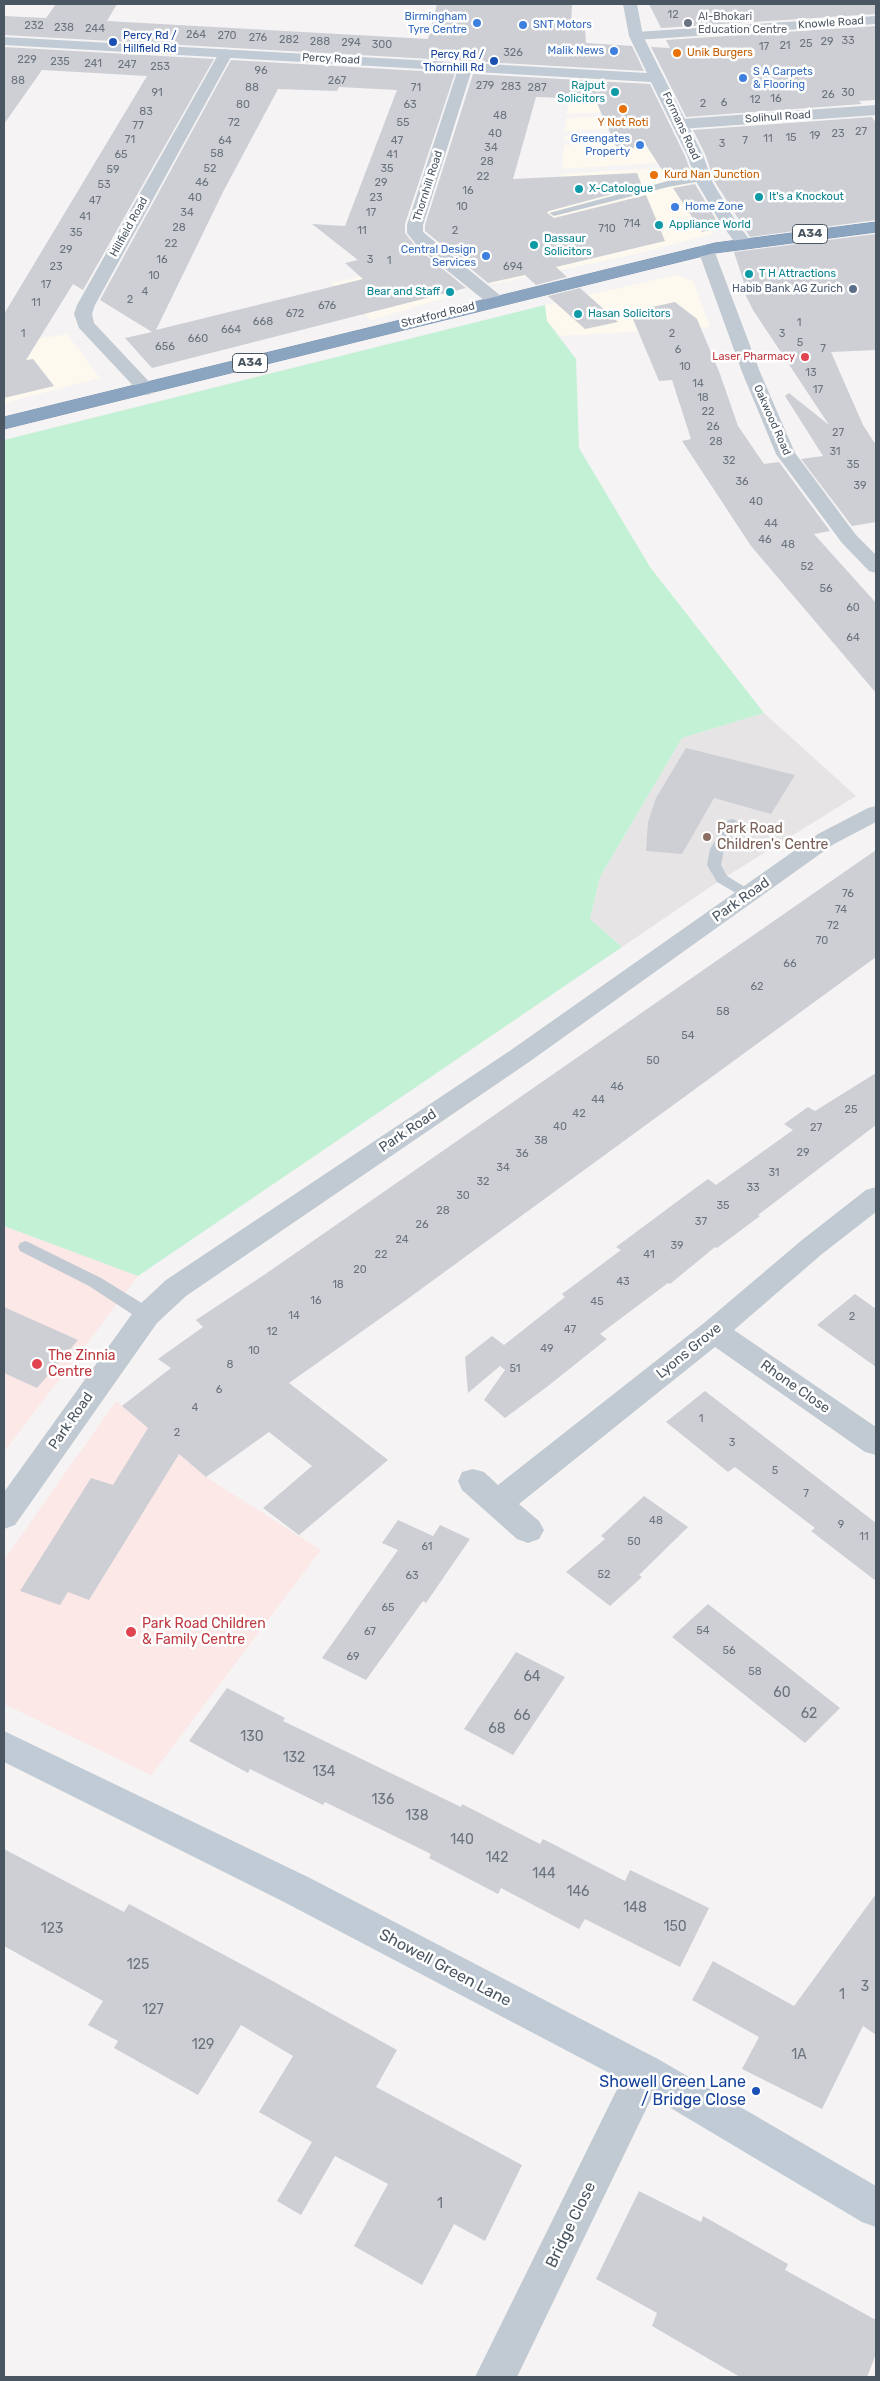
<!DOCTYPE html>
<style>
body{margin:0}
#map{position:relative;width:880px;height:2381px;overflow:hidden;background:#f5f3f3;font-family:Rubik,sans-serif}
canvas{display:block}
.frame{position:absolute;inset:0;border:5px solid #4a5661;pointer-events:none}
</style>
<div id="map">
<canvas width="880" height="2381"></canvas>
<div class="frame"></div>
</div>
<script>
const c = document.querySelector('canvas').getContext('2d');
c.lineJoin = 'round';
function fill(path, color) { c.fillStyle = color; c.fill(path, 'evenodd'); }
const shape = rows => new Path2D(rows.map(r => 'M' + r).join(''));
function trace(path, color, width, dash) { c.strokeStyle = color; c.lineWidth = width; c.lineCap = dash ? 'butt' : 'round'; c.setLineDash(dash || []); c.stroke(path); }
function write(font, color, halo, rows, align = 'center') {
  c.font = font + ' Rubik,sans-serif'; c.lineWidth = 5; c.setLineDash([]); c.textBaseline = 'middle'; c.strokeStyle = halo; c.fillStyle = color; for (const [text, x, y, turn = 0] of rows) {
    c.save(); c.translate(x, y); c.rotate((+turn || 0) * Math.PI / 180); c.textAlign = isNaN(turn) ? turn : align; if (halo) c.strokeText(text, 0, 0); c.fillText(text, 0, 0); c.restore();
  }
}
fill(shape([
 [590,79,637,83,685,185,717,228,712,234,632,255,493,284,434,239,441,238,561,186,561,174,675,167,672,162,562,169,564,145,662,139,660,135,564,141,564,136,658,131,656,127,565,131,566,118,650,114,648,110,567,114,571,91,590,85],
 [381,272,449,286,455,295,371,320,331,283],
 [676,275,693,281,710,327,561,336,547,321,545,305],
 [67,334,100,378,4,403,4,345]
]), '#fdf9ef');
fill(shape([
 [764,713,856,796,719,881,622,947,590,919,600,877,682,738]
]), '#e6e4e5');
fill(shape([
 [4,1226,138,1276,4,1452],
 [116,1401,206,1477,321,1550,151,1775,4,1704,4,1560]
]), '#fce8e6');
fill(shape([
 [545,305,547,321,576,359,579,448,650,567,764,713,682,738,600,877,590,919,622,947,138,1276,4,1226,4,440]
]), '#c3f1d5');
fill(shape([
 [56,4,117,4,107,21,428,39,437,4,572,4,571,29,585,30,586,43,632,46,644,71,4,35,4,16,46,18],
 [649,4,876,4,876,14,661,28],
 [876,26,876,100,859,101,862,104,686,117,651,47,670,48,666,40],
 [4,47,214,59,83,290,73,284,26,360,33,359,54,386,4,398,4,314,147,76,42,70,4,124],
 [231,60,455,73,405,224,405,233,417,248,466,288,152,368,125,338,152,332,100,300],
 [339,87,397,90,345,226,312,224,358,260,345,263,363,279,156,330,223,192,278,89,337,91],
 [473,74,650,84,685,156,692,175,668,179,644,142,620,155,595,99,536,97,513,179,637,173,642,186,549,211,547,213,554,218,646,195,665,241,556,267,567,277,536,285,525,275,488,283,425,231,425,225],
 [872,117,876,123,876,220,750,237,715,182,705,154,693,130],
 [695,184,718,223,721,227,702,232,673,188],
 [876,234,876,350,831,352,863,425,876,445,876,522,852,526,801,459,823,456,785,396,789,393,829,425,753,310,741,286,745,286,734,252],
 [580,288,618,322,585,329,548,296],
 [675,302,697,319,720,374,738,426,764,464,779,462,830,531,814,534,876,603,876,693,751,546,682,441,691,439,672,380,659,381,630,312],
 [686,748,795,775,771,814,714,798,682,854,646,851,648,822,656,798],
 [876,850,876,957,402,1303,289,1383,388,1460,299,1535,263,1508,312,1466,269,1432,206,1477,179,1454,89,1600,68,1592,60,1605,20,1591,91,1478,113,1485,148,1428,122,1406,171,1368,158,1359,203,1327,196,1320,264,1275],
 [876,1073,876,1125,758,1215,760,1216,717,1248,715,1247,670,1284,668,1283,600,1334,607,1339,548,1386,505,1418,484,1400,505,1370,500,1366,468,1393,465,1357,492,1336,504,1345,565,1297,562,1294,621,1250,616,1247,686,1195,708,1179,716,1185,793,1130,784,1124,808,1107,815,1111],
 [855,1294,876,1309,876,1367,817,1325],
 [4,1307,78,1340,37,1388,4,1373],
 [705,1391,876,1523,876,1581,811,1531,815,1528,735,1467,728,1472,666,1422],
 [644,1496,688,1527,639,1575,642,1577,610,1606,566,1572,605,1539,601,1536],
 [398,1520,433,1536,440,1525,470,1539,426,1603,423,1601,366,1680,322,1658,398,1550,382,1543],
 [708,1604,840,1708,805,1743,672,1637],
 [516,1652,565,1677,513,1755,464,1729],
 [227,1688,285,1718,283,1721,461,1807,462,1804,540,1844,543,1839,625,1881,630,1870,709,1908,680,1967,585,1919,579,1929,501,1888,498,1894,429,1858,431,1854,325,1802,323,1805,250,1769,248,1773,189,1741],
 [4,1849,124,1912,129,1904,269,1979,397,2050,376,2087,522,2165,485,2241,454,2224,422,2285,354,2246,388,2184,335,2156,301,2215,277,2201,312,2142,259,2112,293,2056,241,2025,198,2095,114,2048,118,2041,88,2025,103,2001,4,1946],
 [876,1894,876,2035,863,2026,822,2109,742,2069,759,2037,692,2000,713,1961,794,2006],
 [639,2191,701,2222,703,2216,788,2264,785,2270,876,2320,876,2354,867,2377,740,2377,652,2326,657,2313,596,2279]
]), '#cdcfd5');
const highway = shape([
 [876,222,876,232,715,253,4,429,4,417,715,243,876,222]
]);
trace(highway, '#7690ad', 1);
fill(shape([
 [704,175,707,176,707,180,668,187,554,216,549,213,668,181,704,175],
 [733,819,740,823,724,849,721,865,727,876,753,892,755,895,753,898,748,900,717,882,707,865,710,849,728,820,733,819],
 [26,1241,101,1278,153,1310,156,1315,153,1320,147,1321,141,1320,89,1286,20,1251,18,1247,20,1243,26,1241]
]), '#c1cad2');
fill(shape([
 [876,16,876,24,636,40,629,36,636,32,876,16],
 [226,49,233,53,95,305,92,314,94,323,156,389,154,393,147,395,140,393,79,328,74,314,77,305,219,53,226,49],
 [466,62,473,66,423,225,423,232,502,297,505,301,502,305,496,306,490,305,418,247,407,233,407,225,459,66,466,62],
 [876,105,876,115,681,129,673,124,681,119,876,105],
 [706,245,712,246,714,250,760,372,795,453,856,535,876,555,876,573,869,571,842,543,776,454,742,372,698,250,700,246,706,245],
 [876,806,876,822,834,844,529,1062,186,1296,157,1323,15,1525,4,1529,4,1492,137,1307,166,1280,511,1050,818,834,868,808,876,806],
 [876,1187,876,1212,822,1254,734,1330,876,1427,876,1455,865,1452,715,1347,519,1504,539,1521,544,1530,539,1539,528,1543,517,1539,462,1490,458,1481,462,1472,473,1469,484,1472,498,1485,704,1323,802,1240,866,1190,876,1187],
 [645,2054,658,2059,664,2072,517,2377,475,2377,632,2059,645,2054]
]), '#c1cad2');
fill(shape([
 [623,4,637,4,643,36,703,155,713,183,735,220,752,243,750,247,738,247,720,222,697,183,687,155,651,82,4,45,4,37,647,73,629,36,623,4],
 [4,1731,310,1878,658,2059,876,2186,876,2227,862,2222,632,2085,284,1902,4,1762,4,1731]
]), '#c1cbd6');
fill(highway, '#8ba5c1');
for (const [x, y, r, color] of [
 [477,23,5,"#3f7fe0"],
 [688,23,5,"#6b7280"],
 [523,25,5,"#3f7fe0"],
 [113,42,5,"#1a4fb4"],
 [614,51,5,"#3f7fe0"],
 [677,53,5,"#e8710a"],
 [494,61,5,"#1a4fb4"],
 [743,78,5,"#3f7fe0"],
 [615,92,5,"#0f9aa8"],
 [623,109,5,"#e8710a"],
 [640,145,5,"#3f7fe0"],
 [654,175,5,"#e8710a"],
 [579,189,5,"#0f9aa8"],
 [759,197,5,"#0f9aa8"],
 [675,207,5,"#3f7fe0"],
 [659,225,5,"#0f9aa8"],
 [534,245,5,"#0f9aa8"],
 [486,256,5,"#3f7fe0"],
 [749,274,5,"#0f9aa8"],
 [853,289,5,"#5c6f8a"],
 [450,292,5,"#0f9aa8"],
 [578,314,5,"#0f9aa8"],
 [805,357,5,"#e0444e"],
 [707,837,5,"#8d6e63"],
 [37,1364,6,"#e0444e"],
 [131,1632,6,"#e0444e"],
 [756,2091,5,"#1a4fb4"]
]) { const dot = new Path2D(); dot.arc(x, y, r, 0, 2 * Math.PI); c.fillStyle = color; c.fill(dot); trace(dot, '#fff', 2); }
write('11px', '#6b747e', null, [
 ["12",673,15],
 ["232",34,26],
 ["238",64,28],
 ["244",95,29],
 ["264",196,35],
 ["270",227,36],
 ["276",258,38],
 ["282",289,40],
 ["33",848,41],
 ["288",320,42],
 ["29",827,42],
 ["294",351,43],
 ["25",806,44],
 ["300",382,45],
 ["21",785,46],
 ["17",764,47],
 ["326",513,53],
 ["229",27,60],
 ["235",60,62],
 ["241",93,64],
 ["247",127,65],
 ["253",160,67],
 ["96",261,71],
 ["88",18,81],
 ["267",337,81],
 ["279",485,86],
 ["283",511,87],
 ["88",252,88],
 ["71",416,88],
 ["287",537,88],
 ["91",157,93],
 ["30",848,93],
 ["26",828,95],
 ["16",776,99],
 ["12",755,100],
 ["6",724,103],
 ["2",703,104],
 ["80",243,105],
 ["63",410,105],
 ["83",146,112],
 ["48",500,116],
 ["72",234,123],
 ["55",403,123],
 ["77",138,126],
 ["27",861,132],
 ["40",495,134],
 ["23",838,134],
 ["19",815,136],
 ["15",791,138],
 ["11",768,139],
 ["71",130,140],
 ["64",225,141],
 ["47",397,141],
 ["7",745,141],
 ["3",722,144],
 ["34",491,148],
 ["58",217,154],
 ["65",121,155],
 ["41",392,155],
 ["28",487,162],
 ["52",210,169],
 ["35",387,169],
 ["59",113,170],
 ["22",483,177],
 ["46",202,183],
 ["29",381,183],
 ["53",104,185],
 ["16",468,191],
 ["40",195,198],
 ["23",376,198],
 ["47",95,201],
 ["10",462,207],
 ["34",187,213],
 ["17",371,213],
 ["41",85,217],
 ["714",632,224],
 ["28",179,228],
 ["710",607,229],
 ["11",362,231],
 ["2",455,231],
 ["35",76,233],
 ["22",171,244],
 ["29",66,250],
 ["16",162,260],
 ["3",370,260],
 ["1",389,261],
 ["23",56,267],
 ["694",513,267],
 ["10",154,276],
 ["17",46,285],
 ["4",145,292],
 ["2",130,300],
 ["11",36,303],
 ["676",327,306],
 ["672",295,314],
 ["668",263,322],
 ["1",799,323],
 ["664",231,330],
 ["1",23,334],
 ["2",672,334],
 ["3",782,334],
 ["660",198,339],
 ["5",800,343],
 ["656",165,347],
 ["7",823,349],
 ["6",678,350],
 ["10",685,367],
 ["13",811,373],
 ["14",698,384],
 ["17",818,390],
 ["18",703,398],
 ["22",708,412],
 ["26",713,427],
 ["27",838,433],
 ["28",716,442],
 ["31",835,452],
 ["32",729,461],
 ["35",853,465],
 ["36",742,482],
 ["39",860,486],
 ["40",756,502],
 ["44",771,524],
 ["46",765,540],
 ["48",788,545],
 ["52",807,567],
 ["56",826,589],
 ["60",853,608],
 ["64",853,638],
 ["76",848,894],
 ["74",841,910],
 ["72",833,926],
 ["70",822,941],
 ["66",790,964],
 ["62",757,987],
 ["58",723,1012],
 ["54",688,1036],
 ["50",653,1061],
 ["46",617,1087],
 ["44",598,1100],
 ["25",851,1110],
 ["42",579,1114],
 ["40",560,1127],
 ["27",816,1128],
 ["38",541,1141],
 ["29",803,1153],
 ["36",522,1154],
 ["34",503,1168],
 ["31",774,1173],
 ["32",483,1182],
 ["33",753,1188],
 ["30",463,1196],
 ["35",723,1206],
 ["28",443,1211],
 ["37",701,1222],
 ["26",422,1225],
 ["24",402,1240],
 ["39",677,1246],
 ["22",381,1255],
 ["41",649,1255],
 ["20",360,1270],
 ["43",623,1282],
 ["18",338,1285],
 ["16",316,1301],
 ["45",597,1302],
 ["14",294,1316],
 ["2",852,1317],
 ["47",570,1330],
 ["12",272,1332],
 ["49",547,1349],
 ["10",254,1351],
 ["8",230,1365],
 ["51",515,1369],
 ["6",219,1390],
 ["4",195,1408],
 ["1",701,1419],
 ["2",177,1433],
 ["3",732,1443],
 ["5",775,1471],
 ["7",806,1494],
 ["48",656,1521],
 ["9",841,1525],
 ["11",864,1537],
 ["50",634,1542],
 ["61",427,1547],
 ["52",604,1575],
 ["63",412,1576],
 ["65",388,1608],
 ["54",703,1631],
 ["67",370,1632],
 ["56",729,1651],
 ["69",353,1657],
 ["58",755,1672]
]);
write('11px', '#366cbe', '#fff', [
 ["Birmingham",467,17],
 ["Tyre Centre",467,30],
 ["SNT Motors",533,25,"left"],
 ["Malik News",604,51],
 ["S A Carpets",753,72,"left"],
 ["& Flooring",753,85,"left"],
 ["Greengates",630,139],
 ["Property",630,152],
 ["Home Zone",685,207,"left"],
 ["Central Design",476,250],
 ["Services",476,263]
], 'right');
write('11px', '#5b616d', '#fff', [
 ["Al-Bhokari",698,17],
 ["Education Centre",698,30]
], 'left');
write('11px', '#4a5661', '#fff', [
 ["Knowle Road",831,23,-4],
 ["Percy Road",331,59,3],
 ["Solihull Road",778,117,-4],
 ["Formans Road",681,126,65],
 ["Thornhill Road",428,186,-72],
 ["Hillfield Road",129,227,-61],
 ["Stratford Road",438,315,-14],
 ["Oakwood Road",772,420,66]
]);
write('11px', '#164399', '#fff', [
 ["Percy Rd /",123,36],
 ["Hillfield Rd",123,49],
 ["Percy Rd /",484,55,"right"],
 ["Thornhill Rd",484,68,"right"]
], 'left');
write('11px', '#c56008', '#fff', [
 ["Unik Burgers",687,53],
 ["Y Not Roti",623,123,"center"],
 ["Kurd Nan Junction",664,175]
], 'left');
write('11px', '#0d838f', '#fff', [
 ["Rajput",605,86,"right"],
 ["Solicitors",605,99,"right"],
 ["X-Catologue",589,189],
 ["It's a Knockout",769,197],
 ["Appliance World",669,225],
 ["Dassaur",544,239],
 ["Solicitors",544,252],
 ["T H Attractions",759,274],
 ["Bear and Staff",440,292,"right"],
 ["Hasan Solicitors",588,314]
], 'left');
write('11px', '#4e5e75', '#fff', [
 ["Habib Bank AG Zurich",843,289]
], 'right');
write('11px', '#be3a42', '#fff', [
 ["Laser Pharmacy",795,357]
], 'right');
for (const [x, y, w] of [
 [810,234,35],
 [250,363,35]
]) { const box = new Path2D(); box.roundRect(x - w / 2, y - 9.5, w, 19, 4); c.fillStyle = '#fff'; c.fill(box); trace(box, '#4a5661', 1); }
write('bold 12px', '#4a5661', null, [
 ["A34",810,234],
 ["A34",250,363]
]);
write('14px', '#785e54', '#fff', [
 ["Park Road",717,829],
 ["Children's Centre",717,845]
], 'left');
write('14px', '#4a5661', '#fff', [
 ["Park Road",741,900,-35],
 ["Park Road",408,1131,-34],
 ["Lyons Grove",689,1351,-39],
 ["Rhone Close",795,1387,35],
 ["Park Road",71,1421,-55]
]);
write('14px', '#be3a42', '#fff', [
 ["The Zinnia",48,1356],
 ["Centre",48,1372],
 ["Park Road Children",142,1624],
 ["& Family Centre",142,1640]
], 'left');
write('14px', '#6b747e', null, [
 ["64",532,1677],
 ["60",782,1693],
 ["62",809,1714],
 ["66",522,1716],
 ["68",497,1729],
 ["130",252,1737],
 ["132",294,1758],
 ["134",324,1772],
 ["136",383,1800],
 ["138",417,1816],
 ["140",462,1840],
 ["142",497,1858],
 ["144",544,1874],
 ["146",578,1892],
 ["148",635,1908],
 ["150",675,1927],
 ["123",52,1929],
 ["125",138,1965],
 ["3",865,1987],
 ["1",842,1995],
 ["127",153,2010],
 ["129",203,2045],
 ["1A",799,2055],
 ["1",440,2204]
]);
write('16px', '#4a5661', '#fff', [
 ["Showell Green Lane",445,1968,28],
 ["Bridge Close",571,2225,-64]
]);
write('16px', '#164399', '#fff', [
 ["Showell Green Lane",746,2082],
 ["/ Bridge Close",746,2100]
], 'right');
</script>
